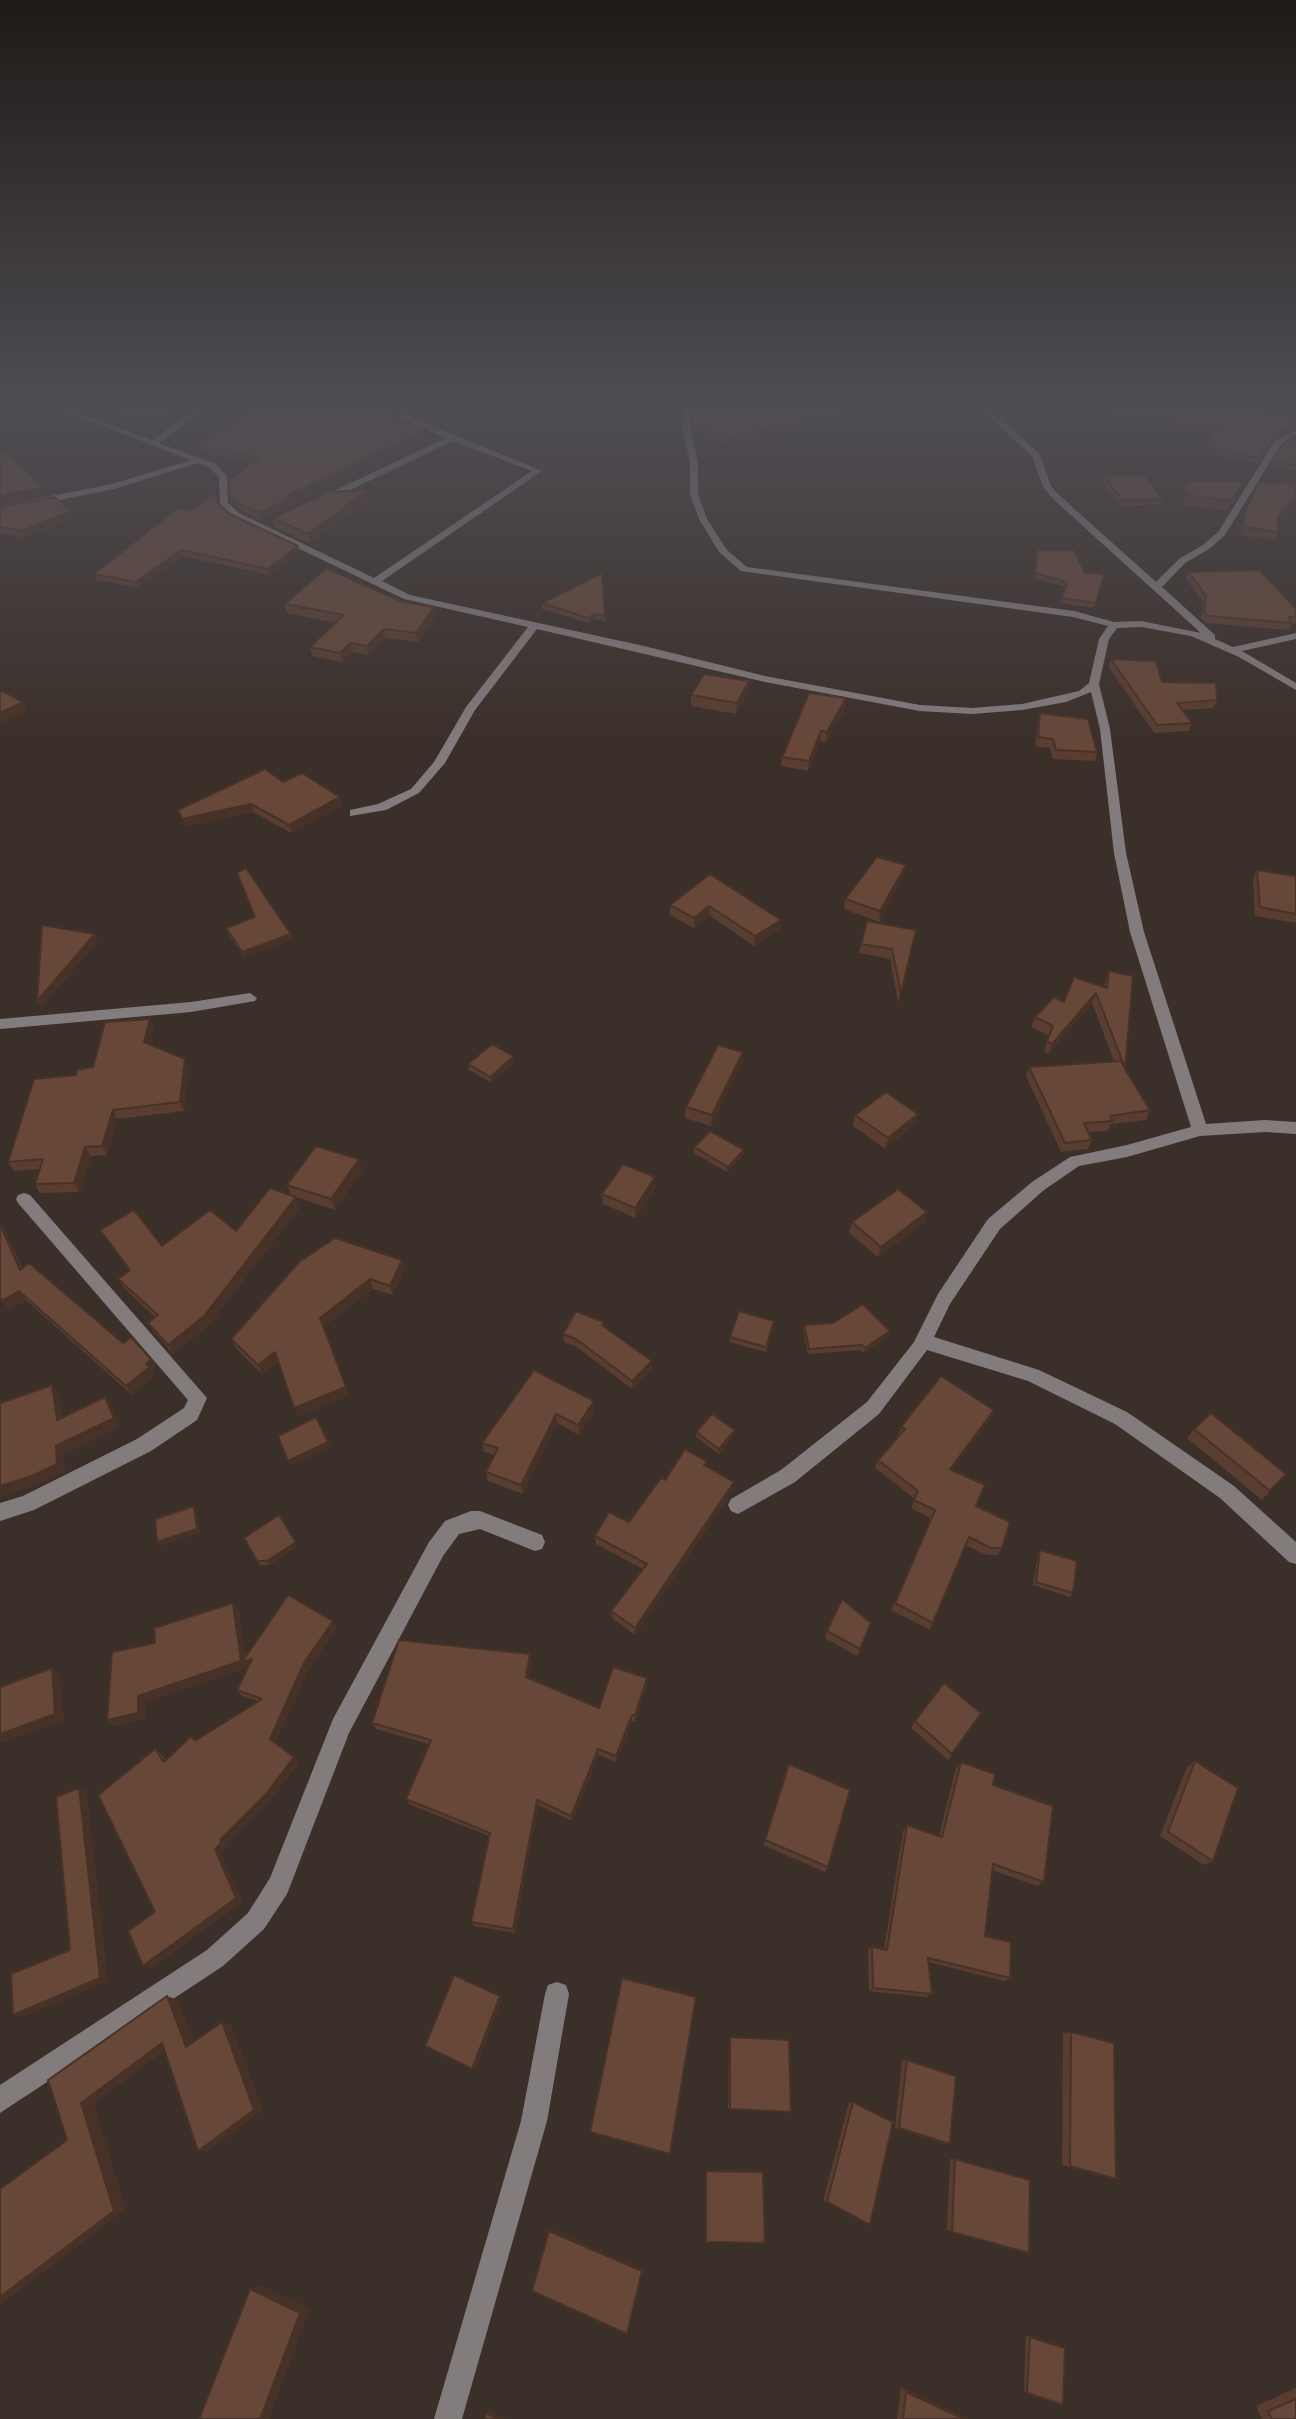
<!DOCTYPE html>
<style>
body{margin:0}
canvas{display:block;background:#3b2f29}
</style>
<canvas width="1296" height="2419"></canvas>
<script>
const c = document.querySelector('canvas').getContext('2d');
c.lineJoin = 'round';
const shape = rows => new Path2D(rows.map(r => 'M' + r).join(''));
function fill(path, color) { c.fillStyle = color; c.fill(path, 'evenodd'); }
function trace(path, color, width, dash) { c.strokeStyle = color; c.lineWidth = width; c.lineCap = dash ? 'butt' : 'round'; c.setLineDash(dash || []); c.stroke(path); }
fill(shape([
 [50,406,62,406,152,440,200,406,209,406,159,443,216,464,227,476,228,503,239,513,374,578,532,471,453,441,327,501,321,501,321,497,446,438,372,406,384,406,542,471,382,581,410,595,644,646,765,676,920,705,972,708,1022,704,1079,691,1089,683,1099,639,1108,626,1073,617,741,571,719,552,699,519,690,494,690,463,681,421,688,406,696,406,689,421,698,463,698,494,707,519,727,550,747,567,1074,611,1114,622,1141,621,1201,633,1052,498,1043,487,1032,456,977,406,986,406,1039,453,1051,486,1058,494,1156,582,1179,559,1203,545,1219,531,1274,442,1296,430,1296,435,1280,446,1225,535,1209,549,1185,563,1162,587,1215,635,1215,639,1233,647,1296,633,1296,639,1242,651,1296,683,1296,690,1239,657,1191,636,1141,627,1117,628,1109,639,1099,684,1110,729,1126,853,1144,932,1206,1124,1265,1120,1296,1122,1296,1134,1265,1132,1200,1136,1127,1157,1079,1166,1044,1190,1000,1229,950,1304,934,1337,1039,1370,1127,1412,1234,1486,1296,1542,1296,1564,1289,1562,1220,1498,1115,1424,1028,1381,927,1350,879,1414,795,1482,738,1514,731,1511,728,1505,731,1499,781,1470,867,1402,914,1342,938,1294,988,1219,1032,1182,1070,1157,1127,1145,1191,1127,1130,932,1114,853,1100,729,1091,692,1066,702,1022,710,972,714,920,711,765,682,537,629,475,710,445,763,419,793,386,810,350,816,350,810,378,804,411,789,434,762,466,707,528,627,404,599,233,517,220,504,219,477,210,468,198,463,114,489,0,512,0,506,112,484,191,460,50,406],
 [250,993,257,998,255,1001,191,1012,0,1029,0,1019,191,1002,250,993],
 [24,1193,30,1195,207,1398,197,1420,151,1451,34,1510,0,1521,0,1503,23,1496,137,1439,184,1408,188,1400,18,1203,16,1199,18,1195,24,1193],
 [471,1511,480,1511,542,1535,545,1542,542,1549,535,1551,480,1529,459,1534,443,1556,349,1733,287,1894,264,1929,223,1966,0,2113,0,2085,207,1950,248,1913,270,1878,333,1719,429,1542,445,1521,471,1511],
 [557,1982,566,1985,569,1994,547,2121,462,2419,434,2419,521,2121,545,1994,548,1985,557,1982]
]), '#837c7d');
fill(shape([
 [117,406,192,406,149,427,115,417,113,411,119,409],
 [393,406,435,406,414,415],
 [702,406,848,406,836,421,724,444,693,424,693,417],
 [1050,406,1242,406,1273,439,1257,463,1203,452,1204,447,1217,431],
 [1259,406,1296,406,1296,416],
 [398,414,399,421,397,422,427,429,428,436,295,500,296,504,261,520,241,510,231,502,229,495,252,462,198,452,196,446],
 [1296,435,1296,471,1271,466,1273,461],
 [1103,476,1162,499,1161,504,1122,506,1101,481],
 [1187,481,1244,481,1240,491,1228,511,1183,505,1184,491],
 [370,499,310,544,275,527,273,518],
 [218,503,230,514,298,546,299,552,269,575,183,556,138,588,96,580,94,574,191,511],
 [1247,506,1278,521,1278,532,1275,540,1240,535,1244,514],
 [0,507,71,511,73,518,24,538,0,533],
 [1037,550,1085,573,1104,574,1094,608,1060,603,1065,587,1034,578],
 [1189,572,1296,617,1296,623,1291,624,1289,630,1206,623,1201,619,1203,602,1186,579],
 [602,573,606,622,594,619,589,623,542,609,542,603],
 [400,601,434,607,435,617,418,642,385,638,368,655,352,652,342,662,312,656,310,647,336,623,287,613,285,604],
 [1111,659,1162,682,1217,700,1213,708,1183,710,1192,723,1189,731,1154,733,1109,667],
 [749,681,748,692,736,714,691,706,691,695],
 [846,698,845,708,826,742,820,741,808,771,781,766,782,757],
 [1040,713,1097,752,1095,761,1053,759,1050,748,1035,746,1038,722],
 [283,782,340,797,342,805,291,833,253,812,184,827],
 [1257,870,1296,876,1296,923,1255,916,1253,879],
 [710,874,780,929,754,946,709,915,694,928,670,915,670,905],
 [903,875,879,922,844,909,845,899],
 [255,917,293,939,244,957,228,934,226,928],
 [916,930,898,1003,890,959,859,953,861,944],
 [1109,971,1125,1069,1150,1110,1146,1120,1111,1124,1108,1131,1088,1132,1092,1140,1088,1149,1061,1152,1026,1076,1029,1067,1114,1061,1092,1003,1048,1054,1044,1051,1049,1036,1031,1027,1035,1017,1064,1002,1104,987],
 [154,1028,150,1044,185,1059,189,1069,184,1111,117,1119,107,1155,91,1156,79,1192,40,1193,35,1184,40,1169,14,1171,8,1162,76,1075,93,1067],
 [515,1062,491,1082,469,1070,468,1064],
 [742,1063,711,1126,685,1118,686,1107],
 [855,1115,915,1124,885,1149,853,1126],
 [694,1147,744,1150,743,1155,727,1172,694,1153],
 [359,1159,362,1170,335,1210,296,1197,300,1207,209,1325,173,1354,154,1332,148,1323,155,1317,124,1288,118,1279,129,1271,100,1230,162,1246,236,1231,291,1195,287,1185],
 [655,1188,636,1218,603,1204,602,1194],
 [927,1212,924,1223,878,1257,849,1233,852,1222],
 [0,1222,4,1228,22,1268,123,1343,151,1359,156,1368,152,1371,155,1376,132,1395,26,1300,9,1310,0,1297],
 [402,1260,405,1269,393,1295,373,1289,323,1327,349,1395,298,1416,278,1362,262,1374,235,1347,231,1339],
 [604,1322,604,1326,652,1369,632,1389,577,1347,564,1342,563,1334],
 [804,1325,888,1336,864,1353,861,1350,808,1354,803,1330],
 [773,1326,766,1352,729,1342,730,1337],
 [534,1370,594,1401,594,1411,579,1435,557,1423,523,1494,488,1481,486,1472,495,1455,484,1452,482,1443],
 [990,1419,952,1470,1002,1548,997,1555,987,1555,965,1545,930,1630,891,1610,931,1518,911,1508,915,1499,875,1468,878,1460,899,1436,898,1435,901,1427],
 [1194,1429,1286,1474,1262,1500,1187,1438],
 [696,1432,734,1435,719,1454,696,1437],
 [707,1461,707,1467,733,1490,635,1635,612,1618,611,1611,643,1569,596,1544,595,1536,629,1522,665,1480],
 [244,1538,298,1546,269,1565,260,1565],
 [1040,1550,1073,1593,1070,1597,1033,1585,1038,1554],
 [233,1603,239,1610,245,1657,337,1627,309,1670,275,1743,294,1757,299,1762,271,1799,226,1844,228,1846,221,1853,242,1902,150,1969,155,1912,155,1749,161,1754,166,1760,258,1701,242,1696,237,1690,248,1668,246,1667,247,1668,146,1702,145,1719,115,1726,107,1720,155,1643],
 [871,1623,857,1656,825,1638,827,1631],
 [532,1661,529,1678,599,1708,647,1678,647,1685,635,1722,632,1721,616,1762,599,1755,572,1821,538,1805,515,1933,474,1926,471,1922,489,1836,409,1804,406,1799,429,1744,376,1729,372,1723],
 [981,1713,948,1760,911,1728,915,1721],
 [1195,1761,1213,1861,1204,1865,1160,1836,1187,1767],
 [961,1762,993,1785,1044,1882,1037,1886,992,1870,985,1936,1010,1978,1004,1981,928,1962,932,1994,926,1997,869,1991,868,1950,872,1947,884,1949,903,1831,907,1825,939,1836,956,1768],
 [789,1764,828,1867,825,1872,763,1845],
 [1071,2032,1116,2179,1108,2178,1062,2165,1063,2033],
 [730,2037,791,2112,728,2109,729,2039],
 [907,2060,950,2144,945,2144,895,2128,902,2061],
 [853,2102,870,2225,823,2201,849,2103],
 [950,2159,955,2159,1029,2253,947,2230],
 [705,2170,761,2171,706,2242,705,2241],
 [1026,2335,1061,2346,1027,2393,1024,2391],
 [901,2387,967,2418,968,2419,897,2419],
 [1296,2388,1296,2419,1262,2419,1256,2406]
]), '#593d30');
fill(shape([
 [180,406,192,406,149,427,148,421],
 [418,406,435,406,414,415,413,409],
 [843,406,848,406,836,421,724,444,725,437],
 [398,414,399,421,387,425,386,419],
 [1296,423,1296,427,1273,439,1257,463,1259,458,1275,434],
 [427,429,428,436,295,500,296,504,261,520,259,513,283,498],
 [1244,481,1240,491,1228,511,1231,501],
 [44,487,46,494,0,503,0,496],
 [368,490,370,499,310,544,308,534],
 [1296,499,1296,504,1275,524,1278,516],
 [71,511,73,518,24,538,22,531],
 [298,546,299,552,269,575,268,569],
 [181,550,183,556,138,588,136,582],
 [434,607,435,617,418,642,416,633],
 [594,614,594,619,589,623,588,618],
 [384,629,385,638,368,655,367,646],
 [350,643,352,652,342,662,340,653],
 [749,681,748,692,736,714,737,703],
 [846,698,845,708,826,742,827,732],
 [23,702,27,712,1,725,0,713],
 [821,731,820,741,808,771,809,761],
 [340,797,342,805,291,833,289,825],
 [251,804,253,812,184,827,182,819],
 [906,865,903,875,879,922,880,911],
 [709,906,709,915,694,928,694,918],
 [781,920,780,929,754,946,755,936],
 [95,934,98,942,41,1008,37,1001],
 [291,934,293,939,244,957,242,952],
 [1096,993,1092,1003,1048,1054,1052,1044],
 [150,1019,154,1028,149,1051,144,1042],
 [743,1052,742,1063,711,1126,712,1115],
 [514,1056,515,1062,491,1082,490,1077],
 [185,1059,189,1069,184,1111,180,1102],
 [113,1110,117,1119,107,1155,102,1146],
 [918,1114,915,1124,885,1149,888,1138],
 [85,1147,91,1156,79,1192,74,1183],
 [744,1150,743,1155,727,1172,728,1167],
 [359,1159,362,1170,335,1210,331,1199],
 [655,1177,655,1188,636,1218,635,1208],
 [296,1197,300,1207,209,1325,173,1354,168,1345],
 [927,1212,924,1223,878,1257,881,1247],
 [0,1222,4,1228,26,1279,20,1270],
 [402,1260,405,1269,393,1295,390,1286],
 [370,1279,373,1289,323,1327,349,1395,298,1416,294,1408,320,1318],
 [19,1291,26,1300,9,1310,2,1301],
 [890,1331,888,1336,864,1353,865,1348],
 [275,1352,279,1361,262,1374,258,1365],
 [151,1359,156,1368,152,1371,155,1376,132,1395,126,1386,146,1364],
 [652,1361,652,1369,632,1389,632,1381],
 [52,1385,59,1394,64,1429,57,1420],
 [105,1397,112,1405,120,1427,63,1455,65,1472,40,1484,0,1497,0,1486,56,1446],
 [594,1401,594,1411,579,1435,578,1425],
 [994,1410,990,1419,947,1477,950,1469],
 [556,1414,557,1423,523,1494,521,1485],
 [735,1430,734,1435,719,1454,719,1449],
 [328,1442,330,1447,291,1466,288,1461],
 [734,1482,733,1490,635,1635,635,1628],
 [194,1506,197,1511,200,1533,161,1546,157,1542],
 [296,1542,298,1546,269,1565,267,1561],
 [233,1603,239,1610,246,1661,252,1659,247,1668,246,1667,247,1668,146,1702,145,1719,115,1726,107,1720,138,1696],
 [333,1621,337,1627,309,1670,275,1744,270,1739,304,1663],
 [530,1654,532,1661,528,1684,526,1677],
 [52,1668,60,1675,64,1720,3,1743,0,1741,0,1734],
 [647,1678,647,1685,635,1722,635,1716],
 [632,1715,632,1721,616,1762,616,1756],
 [598,1749,599,1755,572,1821,571,1816],
 [294,1757,299,1762,271,1799,226,1844,228,1846,221,1853,242,1902,150,1969,143,1966,220,1840],
 [79,1788,87,1793,108,1981,22,2017,13,2015,100,1978],
 [537,1800,538,1805,515,1933,513,1929],
 [167,1996,178,2000,196,2049,186,2047],
 [500,1996,502,1999,475,2070,472,2069],
 [222,2022,231,2024,263,2110,208,2151,198,2151],
 [162,2043,172,2045,94,2104,126,2209,0,2305,0,2297,114,2211,81,2103],
 [551,2229,642,2269,642,2271,549,2231],
 [261,2285,310,2308,269,2419,260,2419,250,2289],
 [901,2387,967,2418,968,2419,964,2419,906,2392],
 [488,2410,506,2419,499,2419,486,2413]
]), '#483227');
const building = shape([
 [125,406,180,406,148,421,113,411,125,406],
 [261,406,379,406,398,414,386,419,427,429,283,498,294,497,259,513,239,504,229,495,229,481,259,457,196,446,261,406],
 [702,406,843,406,836,414,725,437,693,417,702,406],
 [1088,406,1242,406,1296,420,1296,423,1275,434,1259,458,1204,447,1220,425,1088,406],
 [1282,406,1296,406,1296,410,1282,406],
 [1296,435,1296,465,1273,461,1284,443,1296,435],
 [0,450,2,450,44,487,0,496,0,450],
 [1103,476,1145,476,1162,499,1123,501,1103,476],
 [1187,481,1244,481,1231,501,1186,495,1187,481],
 [1296,482,1296,499,1278,516,1278,532,1243,527,1247,506,1259,483,1296,482],
 [368,490,308,534,273,518,328,492,368,490],
 [216,492,217,502,230,514,298,546,268,569,181,550,136,582,94,574,178,508,191,511,216,492],
 [54,497,71,511,22,531,0,527,0,507,54,497],
 [1037,550,1074,550,1085,573,1104,574,1096,603,1062,598,1067,582,1035,573,1037,550],
 [326,568,400,601,434,607,416,633,384,629,367,646,350,643,340,653,310,647,344,615,285,604,326,568],
 [1260,570,1296,609,1296,617,1289,617,1291,623,1208,616,1204,612,1206,596,1189,572,1260,570],
 [602,573,605,616,594,614,588,618,542,603,602,573],
 [1111,659,1156,661,1162,682,1216,683,1217,700,1177,703,1192,723,1157,725,1111,659],
 [704,674,749,681,737,703,691,695,704,674],
 [0,690,23,702,0,713,0,690],
 [809,693,846,698,827,732,821,731,809,761,782,757,809,693],
 [1040,713,1088,719,1097,752,1056,750,1053,739,1038,737,1040,713],
 [265,769,283,782,302,773,340,797,289,825,251,804,182,819,178,810,265,769],
 [877,857,906,865,880,911,845,899,877,857],
 [246,868,291,934,242,952,226,928,255,917,237,873,246,868],
 [1257,870,1296,876,1296,914,1260,907,1257,870],
 [710,874,781,920,755,936,709,906,694,918,670,905,710,874],
 [867,921,916,930,901,993,892,949,861,944,867,921],
 [42,925,95,934,37,1001,42,925],
 [1109,971,1133,976,1125,1069,1150,1110,1110,1116,1113,1121,1084,1123,1092,1140,1065,1143,1029,1067,1121,1061,1125,1068,1096,993,1052,1044,1047,1041,1053,1026,1035,1017,1054,997,1064,1002,1074,977,1107,988,1109,971],
 [150,1019,144,1042,185,1059,180,1102,113,1110,102,1146,85,1147,74,1183,35,1184,43,1159,8,1162,34,1079,76,1075,77,1070,93,1067,105,1022,150,1019],
 [492,1044,514,1056,490,1077,468,1064,492,1044],
 [718,1045,743,1052,712,1115,686,1107,718,1045],
 [886,1092,918,1114,888,1138,855,1115,886,1092],
 [710,1131,744,1150,728,1167,694,1147,710,1131],
 [316,1146,359,1159,331,1199,287,1185,316,1146],
 [623,1164,655,1177,635,1208,602,1194,623,1164],
 [270,1188,296,1197,204,1316,168,1345,148,1323,158,1315,118,1279,130,1270,100,1230,134,1210,162,1246,210,1210,236,1231,270,1188],
 [898,1189,927,1212,881,1247,852,1222,898,1189],
 [0,1224,20,1270,29,1263,123,1343,131,1337,151,1359,146,1364,150,1367,126,1386,19,1291,2,1301,0,1297,0,1224],
 [335,1238,402,1260,390,1286,370,1279,320,1318,346,1387,294,1408,275,1352,258,1365,231,1339,299,1262,335,1238],
 [863,1304,890,1331,865,1348,862,1345,809,1349,804,1325,833,1323,863,1304],
 [576,1311,604,1322,602,1325,652,1361,632,1381,576,1339,563,1334,576,1311],
 [739,1311,774,1321,766,1347,730,1337,739,1311],
 [534,1370,594,1401,578,1425,556,1414,521,1485,486,1472,498,1448,482,1443,534,1370],
 [941,1376,994,1410,950,1469,985,1485,976,1506,1010,1522,1002,1548,991,1548,969,1537,933,1623,895,1603,935,1510,914,1500,918,1491,878,1460,905,1429,901,1427,941,1376],
 [52,1385,57,1420,105,1397,114,1418,56,1446,57,1464,32,1476,0,1486,0,1403,52,1385],
 [1211,1413,1286,1474,1270,1491,1194,1429,1211,1413],
 [712,1414,735,1430,719,1449,696,1432,712,1414],
 [316,1417,328,1442,288,1461,278,1436,316,1417],
 [685,1449,707,1461,704,1465,734,1482,635,1628,611,1611,647,1564,595,1536,609,1512,629,1522,661,1478,665,1480,685,1449],
 [194,1506,197,1529,157,1542,155,1519,194,1506],
 [279,1515,296,1542,267,1561,257,1561,244,1538,279,1515],
 [1040,1550,1077,1561,1073,1593,1036,1582,1040,1550],
 [288,1595,333,1621,304,1663,270,1739,294,1757,266,1794,220,1840,222,1842,215,1849,236,1898,143,1966,128,1931,155,1912,98,1795,155,1749,164,1762,191,1736,195,1741,262,1699,237,1690,252,1659,242,1662,288,1595],
 [842,1599,871,1623,860,1649,827,1631,842,1599],
 [233,1603,241,1661,138,1696,138,1713,107,1720,112,1652,155,1643,154,1628,233,1603],
 [399,1640,530,1654,526,1677,599,1708,613,1667,647,1678,635,1716,632,1715,616,1756,598,1749,571,1816,537,1800,513,1929,471,1922,490,1833,406,1799,431,1740,372,1723,399,1640],
 [52,1668,55,1714,0,1734,0,1687,52,1668],
 [944,1683,981,1713,952,1754,915,1721,944,1683],
 [1195,1761,1238,1788,1213,1861,1168,1832,1195,1761],
 [961,1762,995,1774,993,1785,1053,1806,1044,1882,993,1864,985,1936,1011,1942,1010,1978,928,1958,932,1994,873,1988,872,1947,887,1950,907,1825,942,1837,961,1762],
 [789,1764,850,1790,828,1867,765,1840,789,1764],
 [79,1788,100,1978,13,2015,11,1974,70,1950,56,1797,79,1788],
 [454,1975,500,1996,472,2069,425,2046,454,1975],
 [622,1978,696,1997,670,2154,590,2132,622,1978],
 [167,1996,186,2047,222,2022,254,2110,198,2151,162,2043,81,2103,114,2211,0,2297,0,2189,67,2140,48,2080,167,1996],
 [1071,2032,1114,2043,1116,2179,1070,2166,1071,2032],
 [730,2037,789,2040,791,2112,730,2109,730,2037],
 [907,2060,956,2076,950,2144,899,2128,907,2060],
 [853,2102,893,2122,870,2225,827,2202,853,2102],
 [955,2159,1030,2180,1029,2253,952,2232,955,2159],
 [706,2171,763,2172,765,2243,706,2242,706,2171],
 [549,2231,642,2271,627,2334,532,2291,549,2231],
 [250,2289,300,2313,260,2419,199,2419,250,2289],
 [1030,2337,1065,2348,1063,2405,1027,2393,1030,2337],
 [906,2392,964,2419,903,2419,906,2392],
 [1296,2399,1296,2419,1272,2419,1268,2411,1296,2399],
 [486,2413,499,2419,484,2419,486,2413]
]);
fill(building, '#674738');
trace(building, '#483227', 2);
const sky = c.createLinearGradient(0, 0, 0, 745);
sky.addColorStop(0, '#201a17');
sky.addColorStop(0.54, '#4f4d54');
sky.addColorStop(1, '#4f4d5400');
c.fillStyle = sky;
c.fillRect(0, 0, 1296, 745);
</script>
